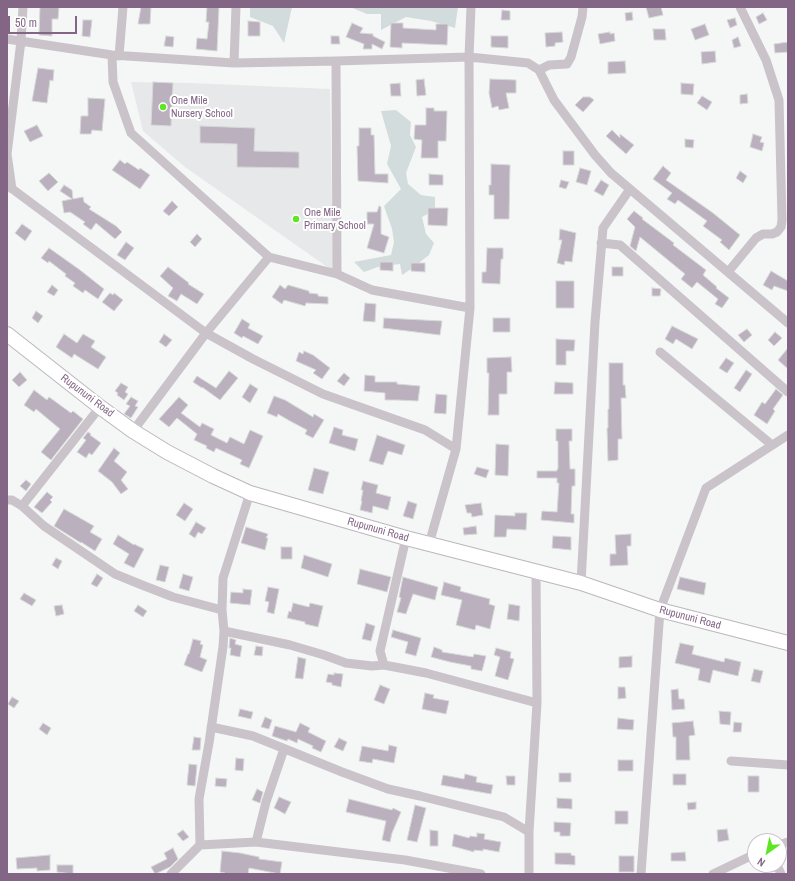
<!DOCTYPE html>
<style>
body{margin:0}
#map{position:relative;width:795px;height:881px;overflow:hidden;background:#f4f7f6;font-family:"Archivo Narrow",sans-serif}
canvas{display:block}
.frame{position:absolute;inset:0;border:8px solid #836686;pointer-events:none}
.north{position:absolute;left:747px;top:833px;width:40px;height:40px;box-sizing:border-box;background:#fff;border:1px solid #cdc2cf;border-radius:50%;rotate:213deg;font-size:11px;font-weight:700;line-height:16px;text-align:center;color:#836686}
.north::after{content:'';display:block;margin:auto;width:14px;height:18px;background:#5ee625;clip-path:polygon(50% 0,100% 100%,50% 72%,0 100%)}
.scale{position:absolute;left:8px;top:16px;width:69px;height:18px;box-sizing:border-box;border:2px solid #836686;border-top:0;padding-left:5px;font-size:12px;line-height:14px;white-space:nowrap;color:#836686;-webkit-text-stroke:3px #fff;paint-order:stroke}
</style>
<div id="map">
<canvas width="795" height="881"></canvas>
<div class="frame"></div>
<div class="north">N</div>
<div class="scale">50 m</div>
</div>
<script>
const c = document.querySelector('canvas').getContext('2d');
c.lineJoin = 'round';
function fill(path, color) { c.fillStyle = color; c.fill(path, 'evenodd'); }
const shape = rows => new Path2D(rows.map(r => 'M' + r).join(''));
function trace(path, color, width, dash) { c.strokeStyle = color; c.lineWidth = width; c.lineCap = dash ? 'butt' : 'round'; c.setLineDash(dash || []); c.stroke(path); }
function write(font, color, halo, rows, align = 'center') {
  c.font = font + ' "Archivo Narrow",sans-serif'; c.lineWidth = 4; c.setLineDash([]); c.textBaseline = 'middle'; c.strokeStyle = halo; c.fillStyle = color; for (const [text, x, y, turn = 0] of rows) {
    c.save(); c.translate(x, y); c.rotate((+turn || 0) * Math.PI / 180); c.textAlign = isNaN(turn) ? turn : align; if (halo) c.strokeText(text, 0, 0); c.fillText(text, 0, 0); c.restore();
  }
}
fill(shape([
 [131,82,190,83,330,89,333,271,185,167,143,131]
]), '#e7e8e9');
fill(shape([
 [250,7,292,7,284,43,273,26,250,17],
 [350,7,458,7,455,28,431,21,406,17,381,30,381,14,367,14],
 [396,110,411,122,410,135,416,147,406,173,408,184,421,195,435,197,435,210,422,217,426,234,434,243,429,255,411,269,402,275,400,264,378,267,364,272,354,262,391,255,394,242,392,229,384,206,401,189,387,164,391,146,381,111]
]), '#d3dcdc');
const building = shape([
 [40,7,59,7,58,19,52,19,52,36,39,35,40,7],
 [141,7,151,7,150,24,138,24,141,7],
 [207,7,219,7,217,51,196,49,197,38,207,39,209,22,206,22,207,7],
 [646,7,661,7,663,15,649,18,646,7],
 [502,10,510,11,510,20,501,20,502,10],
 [632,12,633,20,626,21,625,13,632,12],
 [763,13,767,20,759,24,756,17,763,13],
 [735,18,737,25,730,28,727,20,735,18],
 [83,20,92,20,90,37,82,36,83,20],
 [248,21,260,22,260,36,248,36,248,21],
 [352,23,363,28,360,33,373,34,373,36,385,42,382,49,372,44,372,49,363,49,364,44,346,37,352,23],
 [391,23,403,23,403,28,436,30,436,24,448,24,447,45,402,43,402,48,390,47,391,23],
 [705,24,709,35,695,40,691,29,705,24],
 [653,29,665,29,666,40,654,40,653,29],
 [562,32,563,42,555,43,555,46,546,47,545,33,562,32],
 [610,32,610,34,614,33,615,41,600,44,598,34,610,32],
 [166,36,174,37,173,47,164,46,166,36],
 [331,36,339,36,340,44,331,44,331,36],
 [491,36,508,36,508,48,491,47,491,36],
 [738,37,741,46,734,48,732,40,738,37],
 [788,42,788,52,775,53,774,44,788,42],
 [715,51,716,62,702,64,701,52,715,51],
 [625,61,626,73,608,74,608,62,625,61],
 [38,68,54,70,53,81,50,80,47,103,32,101,38,68],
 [424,79,426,95,417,96,416,80,424,79],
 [490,79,516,80,516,93,506,93,509,108,499,110,498,106,492,108,489,93,490,79],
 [153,82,173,83,171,126,151,125,153,82],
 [400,83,401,96,391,96,390,84,400,83],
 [681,83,694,84,693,95,681,94,681,83],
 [747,94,748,103,740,104,740,95,747,94],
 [702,96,712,102,707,110,697,103,702,96],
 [583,97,590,97,594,100,583,112,575,105,583,97],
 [88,98,105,99,102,131,92,130,91,134,80,134,81,116,88,116,88,98],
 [426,108,434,108,434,111,447,111,446,141,438,141,438,158,421,158,422,140,414,139,415,125,426,125,426,108],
 [37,125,43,136,30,142,24,131,37,125],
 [200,126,255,128,254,151,299,152,299,168,237,167,237,144,200,143,200,126],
 [359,128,371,128,371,135,374,135,375,174,388,174,388,183,358,181,357,146,359,146,359,128],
 [612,130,620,138,620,134,634,145,626,154,606,136,612,130],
 [753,134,762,137,760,142,764,143,762,151,750,147,753,134],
 [685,139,694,140,693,148,685,147,685,139],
 [563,151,574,151,574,165,563,165,563,151],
 [120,160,125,164,127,162,139,170,140,168,150,175,140,189,112,170,120,160],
 [491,164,510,165,509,219,494,219,494,195,489,195,489,185,491,185,491,164],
 [663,166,671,173,666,180,713,213,740,235,729,250,720,242,722,240,703,226,707,221,678,200,675,204,667,199,672,193,653,179,663,166],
 [580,168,591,171,587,185,576,182,580,168],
 [740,171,747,176,743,183,736,178,740,171],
 [49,173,58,182,48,191,39,181,49,173],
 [429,174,443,175,443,185,429,185,429,174],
 [561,180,569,182,566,189,559,187,561,180],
 [601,180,609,185,603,196,594,191,601,180],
 [64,185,72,190,73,199,83,197,84,202,91,207,89,209,116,226,122,232,115,239,96,223,91,230,83,224,85,222,70,212,64,213,62,201,72,199,60,191,64,185],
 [172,201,178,207,169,216,163,211,172,201],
 [379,206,381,207,381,234,389,237,384,253,367,248,374,224,367,224,367,212,377,212,379,206],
 [428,208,448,208,447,226,428,225,428,208],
 [634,211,643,218,642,219,674,243,673,245,706,270,703,275,717,287,716,288,729,298,722,308,715,304,718,299,697,282,692,288,681,279,685,274,640,237,636,251,630,246,635,227,627,219,634,211],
 [22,224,32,231,25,241,15,233,22,224],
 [560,229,576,233,572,262,565,261,564,265,557,263,562,240,559,240,560,229],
 [197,234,202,239,195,247,190,242,197,234],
 [126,242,134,248,125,260,117,255,126,242],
 [49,248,80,270,104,289,98,299,85,290,83,293,73,286,75,283,65,276,66,274,49,261,48,263,41,258,49,248],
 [487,248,503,248,503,259,501,259,500,284,482,283,482,272,486,272,487,248],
 [380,262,393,262,393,271,380,270,380,262],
 [411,263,425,263,425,272,411,271,411,263],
 [168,267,189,283,188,284,204,294,197,304,181,294,177,301,168,296,173,288,160,276,168,267],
 [612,267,623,267,623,276,612,276,612,267],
 [771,271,788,281,788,291,774,286,772,290,763,285,771,271],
 [556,281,574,281,574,308,556,308,556,281],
 [52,285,58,290,54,296,47,292,52,285],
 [280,285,285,289,288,285,309,291,309,293,318,294,318,296,328,297,328,304,306,303,305,306,284,300,282,304,272,297,280,285],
 [652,288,661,289,660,296,652,296,652,288],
 [110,293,113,295,114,293,123,300,114,311,102,302,110,293],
 [365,303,376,304,375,322,363,321,365,303],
 [36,311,43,316,38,323,32,318,36,311],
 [384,318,442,321,440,335,383,328,384,318],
 [493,318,510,318,510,332,493,332,493,318],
 [242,319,250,324,248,328,263,336,258,344,243,336,242,338,234,333,242,319],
 [672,326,698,339,692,349,676,339,673,344,665,339,672,326],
 [747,329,752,335,744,342,738,335,747,329],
 [775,332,782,338,774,346,768,340,775,332],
 [64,334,77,343,83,334,95,341,91,347,106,357,98,369,74,354,72,358,56,347,64,334],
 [164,334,172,340,166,347,159,342,164,334],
 [556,339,575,340,574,351,566,351,566,365,556,365,556,339],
 [788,348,788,369,778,360,788,348],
 [304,351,313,355,330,368,322,379,313,373,316,370,296,361,299,352,303,354,304,351],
 [511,357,512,372,507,372,507,394,499,394,499,415,488,415,489,373,487,373,487,358,511,357],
 [726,358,734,363,727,373,719,368,726,358],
 [609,363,623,363,623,385,625,385,626,398,621,398,622,439,618,439,618,460,608,461,607,428,608,428,608,409,609,409,609,363],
 [746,370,752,374,740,392,734,388,746,370],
 [229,371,238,378,220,400,202,387,202,388,193,382,197,376,216,388,229,371],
 [20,372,27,380,19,387,12,380,20,372],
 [344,373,350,378,344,386,337,381,344,373],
 [365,375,375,376,375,382,397,382,397,384,420,386,418,401,397,400,385,400,385,393,364,391,365,375],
 [555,382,573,383,573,394,554,394,555,382],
 [121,383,128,387,125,392,128,394,124,400,117,395,118,393,115,391,121,383],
 [250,384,258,389,250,403,242,397,250,384],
 [776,389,783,395,773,409,775,411,767,424,754,415,762,402,765,404,776,389],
 [34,390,47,400,49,397,71,413,73,411,83,419,51,460,41,452,60,429,36,409,34,412,24,405,34,390],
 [436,394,447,395,446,414,434,413,436,394],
 [274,396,285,400,313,417,314,414,324,420,313,438,305,434,307,430,290,421,278,414,277,417,267,413,274,396],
 [131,397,138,401,135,406,138,407,131,418,124,414,130,406,126,404,131,397],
 [179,397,188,405,181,413,200,427,202,423,214,429,211,435,227,443,230,437,244,444,250,430,263,436,249,468,240,464,242,460,216,448,214,452,206,448,207,446,194,440,197,434,177,418,169,427,159,419,179,397],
 [334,427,343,430,342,435,358,439,355,451,329,443,334,427],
 [556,429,572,429,572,441,569,441,570,469,575,469,575,486,572,486,571,514,574,514,574,523,541,520,542,511,557,512,559,483,557,483,557,478,537,478,537,471,557,471,557,469,558,469,558,441,556,441,556,429],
 [88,432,91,434,90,435,101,443,92,455,89,453,86,458,77,452,86,440,83,438,88,432],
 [377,435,405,445,402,455,388,451,383,465,369,461,377,435],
 [496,444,509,445,508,476,495,475,496,444],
 [114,448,120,453,114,461,127,472,121,480,128,489,121,494,112,482,98,471,114,448],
 [477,467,489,470,486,478,474,474,477,467],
 [314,468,329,472,323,494,308,490,314,468],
 [26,480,31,484,26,491,20,486,26,480],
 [363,481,378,485,376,493,391,497,388,510,373,506,372,513,360,510,362,501,361,501,363,490,361,490,363,481],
 [47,492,53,497,50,500,52,502,42,513,34,507,47,492],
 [408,501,417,504,413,519,403,516,408,501],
 [184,503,193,509,185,521,176,515,184,503],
 [481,503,483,515,472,517,471,513,467,513,465,505,481,503],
 [64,509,94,526,90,532,102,539,95,551,81,542,81,543,54,526,64,509],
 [515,513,527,513,526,530,507,529,506,537,494,537,495,515,515,516,515,513],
 [196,522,206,528,202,534,198,532,195,538,189,534,196,522],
 [476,526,477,534,464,535,463,528,476,526],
 [246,527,268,534,266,538,268,538,265,550,241,543,246,527],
 [631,534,631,546,627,546,628,565,610,566,610,554,616,554,615,535,631,534],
 [118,535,134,545,134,544,144,549,134,568,124,563,129,554,113,544,118,535],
 [553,536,571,537,571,550,552,548,553,536],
 [281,547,292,547,292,559,281,559,281,547],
 [304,555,332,564,328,577,301,568,304,555],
 [56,558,62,561,58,569,52,565,56,558],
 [160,565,169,567,165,582,156,580,160,565],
 [360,569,391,577,387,592,357,584,360,569],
 [97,574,103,578,97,587,91,584,97,574],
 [183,574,193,577,189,591,179,588,183,574],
 [403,577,438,587,435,600,413,594,406,614,397,612,401,598,399,597,403,577],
 [680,577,706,583,704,595,677,589,680,577],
 [444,582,461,587,460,591,490,599,489,604,495,606,490,629,476,625,475,630,456,625,462,600,441,595,444,582],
 [268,587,279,589,274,614,267,612,269,602,265,601,268,587],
 [243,589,252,590,250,605,230,603,231,592,243,593,243,589],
 [24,593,36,600,32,606,20,599,24,593],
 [293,603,309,607,310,603,323,606,318,627,305,624,305,622,287,618,289,611,291,612,293,603],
 [509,604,520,606,519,621,507,619,509,604],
 [62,605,64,614,56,616,54,606,62,605],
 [138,605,147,611,143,617,134,611,138,605],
 [366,623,375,626,371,641,362,639,366,623],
 [393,630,421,638,416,656,405,653,408,642,391,637,393,630],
 [230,638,236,640,235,644,242,646,240,657,230,655,231,648,229,648,230,638],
 [193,639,201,641,200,644,203,645,200,657,207,660,202,672,184,665,188,654,189,654,193,639],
 [680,643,694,646,692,654,724,662,725,658,741,662,738,676,713,670,710,683,698,680,700,669,675,663,680,643],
 [256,646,263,647,262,656,254,655,256,646],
 [434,647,442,650,442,652,473,657,474,654,486,656,482,671,471,669,471,666,450,662,431,657,434,647],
 [496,648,511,652,510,658,514,659,508,680,495,676,500,657,494,655,496,648],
 [632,656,632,667,619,668,619,657,632,656],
 [298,657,306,659,303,679,295,678,298,657],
 [754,669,763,671,760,683,751,681,754,669],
 [334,673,343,674,341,687,332,685,332,683,326,682,328,674,334,675,334,673],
 [380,685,390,689,384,704,374,700,380,685],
 [618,687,625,687,626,698,618,699,618,687],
 [678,689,679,699,684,699,685,709,672,710,671,690,678,689],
 [425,693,434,695,433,698,449,701,446,714,422,709,425,693],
 [12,697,19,701,14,708,8,704,12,697],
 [240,709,253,712,251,719,238,716,240,709],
 [719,711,731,712,730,725,720,724,719,711],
 [265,717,272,720,269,729,261,727,265,717],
 [618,718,634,720,633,730,617,729,618,718],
 [693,721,695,735,689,736,690,760,676,760,676,737,673,737,672,723,693,721],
 [734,722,742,723,741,732,733,732,734,722],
 [43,723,51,728,47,735,39,729,43,723],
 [300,723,310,728,308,732,326,741,321,752,312,748,313,746,298,739,297,743,288,739,287,741,272,736,275,726,296,732,300,723],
 [194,737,201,738,200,750,192,750,194,737],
 [339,738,347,742,343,751,334,747,339,738],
 [389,745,397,747,394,763,373,759,372,763,359,761,362,746,388,751,389,745],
 [236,758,244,759,243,771,235,770,236,758],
 [618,760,633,760,633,771,618,771,618,760],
 [189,764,197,765,195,786,187,785,189,764],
 [559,773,571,773,571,782,559,782,559,773],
 [465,774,477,777,476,782,493,785,491,794,441,785,443,775,464,779,465,774],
 [673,774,686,774,686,785,673,785,673,774],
 [506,776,515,776,515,785,507,785,506,776],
 [748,776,759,776,759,792,748,792,748,776],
 [216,778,227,779,226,787,215,786,216,778],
 [257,789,263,792,260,803,252,800,257,789],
 [279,797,291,802,285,814,274,808,279,797],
 [557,798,572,799,572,809,557,808,557,798],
 [349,799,392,810,393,808,401,812,392,833,390,842,382,840,386,821,346,812,349,799],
 [696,802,696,809,688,810,687,803,696,802],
 [415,805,426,808,417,842,407,840,415,805],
 [615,811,628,811,628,824,615,824,615,811],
 [554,822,571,823,570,836,560,836,560,832,554,832,554,822],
 [727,829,729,840,718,842,717,830,727,829],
 [183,830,189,837,183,841,177,834,183,830],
 [430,830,438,831,438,846,430,846,430,830],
 [477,833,485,834,484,839,501,842,499,852,483,849,483,851,474,850,474,852,452,846,454,834,469,838,470,836,477,837,477,833],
 [173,848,178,859,170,867,155,874,151,867,167,859,164,853,173,848],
 [222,851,240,853,259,857,259,859,282,862,280,874,249,868,248,874,225,874,225,873,220,872,222,851],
 [685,852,686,861,671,861,671,853,685,852],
 [555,853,571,853,571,855,575,856,575,865,555,864,555,853],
 [50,855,50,870,37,871,37,868,17,869,16,858,50,855],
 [619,856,634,856,634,872,619,872,619,856],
 [57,865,73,865,73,874,57,872,57,865]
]);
fill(building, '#bbb0bd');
trace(building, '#d6d9d8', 1);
const primary = shape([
 [7,334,100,407,133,431,167,452,213,476,250,493,406,538,581,583,660,610,788,643]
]);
trace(primary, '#bdb6be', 16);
trace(shape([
 [7,39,112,55,234,63,336,61,469,57,528,63,539,70,554,100,595,155,611,173,788,323],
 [112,55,113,82,131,133,269,257,337,274,372,290,470,308],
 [119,56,123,7],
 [336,61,337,274],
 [234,63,236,7],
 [539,70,549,65,567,64,571,57,582,17,583,7],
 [7,154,21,41,23,7],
 [7,154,12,189],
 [7,185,206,333,253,359,323,394,425,430,456,449],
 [601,243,620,245,788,392],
 [728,272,756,238,763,234,772,234,777,232,781,227,782,220,779,100,766,60,740,7],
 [660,352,772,445],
 [133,431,206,333,269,257],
 [7,500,12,500,22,506,44,526,115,574,142,585,173,597,222,610],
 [22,506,100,407],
 [406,538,380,651,384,665,426,673,537,703],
 [429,544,456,449,470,308,469,57,471,7],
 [581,583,595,322,603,228,630,189],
 [224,631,290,645,324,655,346,663,372,666,384,665],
 [211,727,253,736,342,772,388,789,420,796,504,817,529,832],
 [731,761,788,765],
 [256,842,266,802,284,749],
 [200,845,256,842,405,860,481,874],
 [779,845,788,842],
 [777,865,781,874],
 [171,874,200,845,199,799,209,743,223,647,224,631,222,610,223,578,250,493],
 [529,874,529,832,537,703,536,572],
 [641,874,660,610,706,488,788,435],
 [713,874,755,854]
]), '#cac3ca', 9);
trace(primary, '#fff', 14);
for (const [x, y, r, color] of [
 [163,107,4,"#5ee625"],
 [296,219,4,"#5ee625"]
]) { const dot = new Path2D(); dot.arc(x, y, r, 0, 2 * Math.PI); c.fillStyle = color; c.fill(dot); trace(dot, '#fff', 1.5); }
write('11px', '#836686', '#fff', [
 ["One Mile",171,101],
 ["Nursery School",171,114],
 ["One Mile",304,213],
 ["Primary School",304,226]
], 'left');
write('11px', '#836686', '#fff', [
 ["Rupununi Road",87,396,37],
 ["Rupununi Road",378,530,16],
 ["Rupununi Road",690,618,15]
]);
</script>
